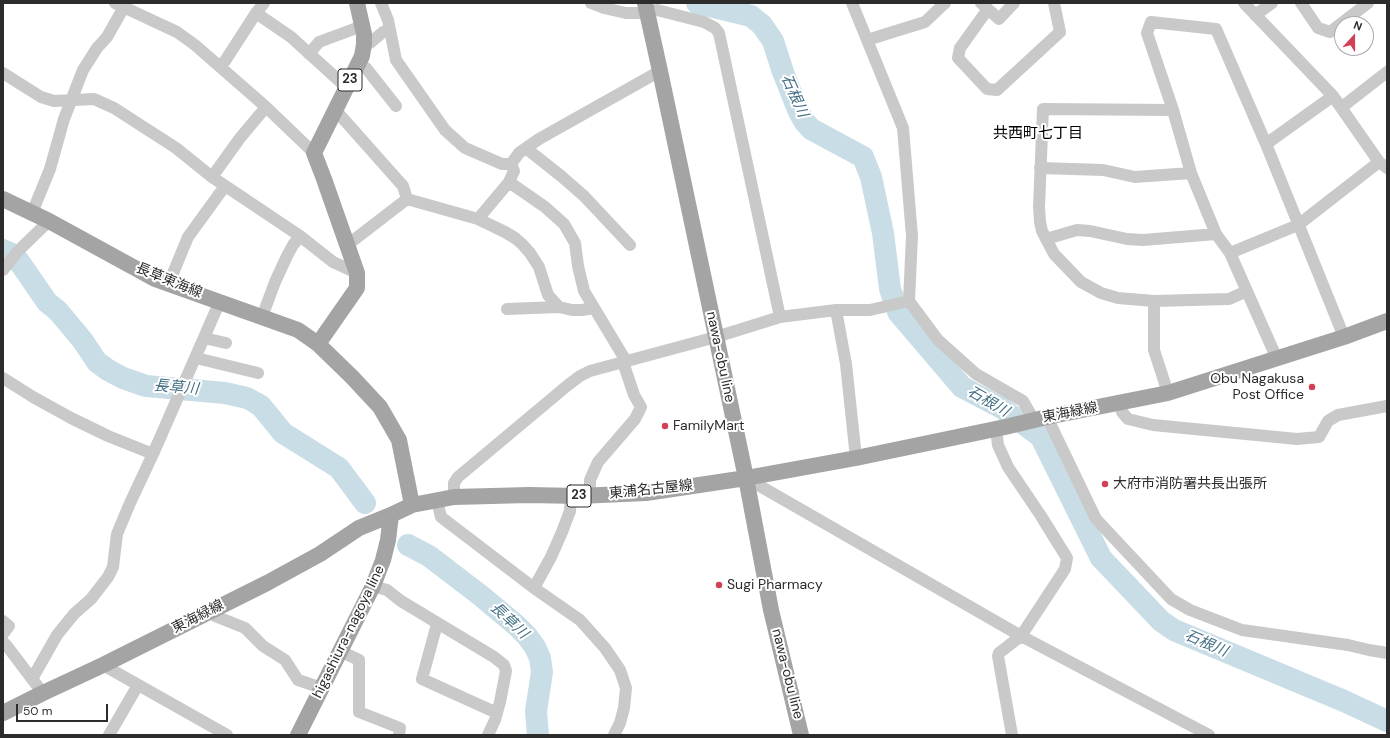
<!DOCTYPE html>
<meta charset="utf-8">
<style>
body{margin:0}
#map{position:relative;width:1390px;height:738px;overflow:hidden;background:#fff;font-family:"DM Sans",sans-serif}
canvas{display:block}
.frame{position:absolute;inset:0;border:4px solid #2c2c2c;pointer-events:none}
.north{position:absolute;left:1334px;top:16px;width:40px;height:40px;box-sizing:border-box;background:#fff;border:1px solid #ababab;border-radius:50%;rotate:21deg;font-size:11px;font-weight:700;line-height:16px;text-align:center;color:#2c2c2c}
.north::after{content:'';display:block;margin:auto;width:14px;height:18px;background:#d14057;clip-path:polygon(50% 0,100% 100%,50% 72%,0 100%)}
.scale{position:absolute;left:16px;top:704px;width:92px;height:18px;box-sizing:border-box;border:2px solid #2c2c2c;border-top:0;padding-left:5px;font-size:12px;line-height:14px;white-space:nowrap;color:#2c2c2c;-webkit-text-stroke:3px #fff;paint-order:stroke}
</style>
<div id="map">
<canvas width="1390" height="738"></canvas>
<div class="frame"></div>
<div class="north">N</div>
<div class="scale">50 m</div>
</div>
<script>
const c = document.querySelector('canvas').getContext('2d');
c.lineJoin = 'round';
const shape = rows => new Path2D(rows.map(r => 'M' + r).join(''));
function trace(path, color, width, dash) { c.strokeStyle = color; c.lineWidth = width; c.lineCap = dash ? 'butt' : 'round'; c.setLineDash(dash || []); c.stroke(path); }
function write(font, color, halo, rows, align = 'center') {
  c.font = font + ' "DM Sans","Noto Sans JP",sans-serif'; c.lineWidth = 4; c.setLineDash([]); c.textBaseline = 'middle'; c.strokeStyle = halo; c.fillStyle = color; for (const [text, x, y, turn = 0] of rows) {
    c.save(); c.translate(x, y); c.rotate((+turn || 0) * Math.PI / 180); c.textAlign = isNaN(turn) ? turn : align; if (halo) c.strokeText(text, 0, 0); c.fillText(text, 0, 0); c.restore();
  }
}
trace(shape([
 [697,3,751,16,762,25,773,41,783,72,799,112,804,121,811,129,863,157,871,177,883,233,890,289,898,312,962,387,1002,408,1041,437,1101,558,1161,621,1174,630,1344,701,1387,721],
 [3,250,10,253,18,260,47,302,58,311,83,341,97,362,108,370,123,378,146,386,225,393,247,398,256,403,261,406,283,433,339,468,365,503],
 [408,545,429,556,480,595,516,625,527,636,535,647,540,658,542,672,536,711,538,735]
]), '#c8dde6', 22);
trace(shape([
 [115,3,177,32,195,45,266,107,314,153],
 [381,3,388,20,396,60,445,130,465,148,502,164,511,164],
 [591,3,604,8,626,13,647,13,657,10,704,22,715,28,719,33,780,317],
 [852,3,903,128,912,236,909,301,938,340,976,374,1023,401,1034,420],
 [981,3,999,19,1014,3],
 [1244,3,1333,96,1379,162,1387,168],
 [1301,3,1318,28,1330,32,1368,3],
 [988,9,960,48,958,58,987,89,997,90,1060,32,1054,3],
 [256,13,264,3],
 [1255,15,1272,3],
 [867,40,925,22,945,3],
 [364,44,370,43,383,32,390,30],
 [309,54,319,42,362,26],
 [358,62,366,68,396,106],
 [219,66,225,61,256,13,291,37,346,87],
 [3,73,41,97,54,101,94,99,114,108,176,148,212,177,300,236,333,262,357,273],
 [1342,107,1387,72],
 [1173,110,1043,109,1039,207,1040,222,1042,231,1054,254,1081,282,1101,293,1118,298,1154,301,1229,299,1247,291],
 [335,112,339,114,403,186,407,199],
 [1266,144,1333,96],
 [527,149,561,176,584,196,630,245],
 [511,164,519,153,539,139,660,71],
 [1040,168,1103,170,1135,177,1191,173],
 [212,177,240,138,266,107],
 [509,182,545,207,564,224,575,243,578,266,584,291,626,361],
 [32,213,50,169,64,119,83,70,97,48,107,37,124,7],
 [478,219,505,232,515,238,522,244,530,253,539,267,548,295,559,307,572,310,582,310,594,308],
 [1046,239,1077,230,1090,231,1127,239,1143,240,1216,234],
 [346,246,407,199,478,219,509,182,514,171,511,164],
 [1230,253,1298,225,1379,162],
 [3,270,18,251,49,221],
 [169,283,188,237,225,186],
 [1154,301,1154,350,1168,393],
 [507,309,559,307],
 [836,310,870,310,909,301],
 [262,317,275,282,287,256,293,245,300,236],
 [204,338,226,343],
 [196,358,258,373],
 [1277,359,1230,253,1216,234,1191,173,1173,110,1147,33,1151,22,1216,29,1266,144,1344,337],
 [3,378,33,397,71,418,108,436,153,454],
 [1120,403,1122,412,1128,419,1153,425,1297,439,1319,437,1328,421,1338,415,1387,406],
 [1047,417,1096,519,1171,599,1190,610,1242,630,1348,645,1369,650,1387,653],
 [996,429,998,445,1008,467,1041,516,1067,558,1065,569,1021,636,999,653,998,656,1012,735],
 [746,478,1021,636,1209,735],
 [590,496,590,480,598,462,635,419,641,407,634,395,623,362],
 [454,497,454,483,458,477,568,385,580,376,590,371,716,337,780,317,836,310,846,364,856,458],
 [437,501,441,517,534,588,580,620,605,648,620,670,626,688,624,708,620,723,614,735],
 [373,586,387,590,401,601,494,657,504,665,506,671,500,702,495,720,488,735],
 [534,588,551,557,562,532,570,511,571,496],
 [211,610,215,616,245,628,263,646,285,660,298,680,322,688],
 [3,621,9,626,3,634],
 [437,624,422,679,497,713],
 [3,642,7,646,32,679],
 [340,651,359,660,359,712,400,728,399,735],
 [103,665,227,735],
 [43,693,32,679,57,635,74,614,91,599,108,577,113,567,117,534,130,503,153,454,220,301],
 [109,735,138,685]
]), '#c9c9c9', 12);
trace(shape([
 [645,3,660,71,746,478,771,610,801,735],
 [3,199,49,221,155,279,298,330,318,344,352,377,380,407,399,440,412,505],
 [318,344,357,288,357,273,324,179,314,153,362,56,364,44,364,34,357,3],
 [3,713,43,693,103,665,267,583,320,554,359,528,391,515],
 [298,735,373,586,383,560,388,540,391,515,412,505,454,497,529,495,579,496,646,493,746,478,856,458,1005,427,1047,417,1168,393,1344,337,1387,321]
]), '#a4a4a4', 16);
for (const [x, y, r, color] of [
 [1312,387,4,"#d14057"],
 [665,426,4,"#d14057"],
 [1105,484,4,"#d14057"],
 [719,585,4,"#d14057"]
]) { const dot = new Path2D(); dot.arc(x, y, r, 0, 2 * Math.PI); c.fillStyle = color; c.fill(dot); trace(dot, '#fff', 1.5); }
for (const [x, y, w] of [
 [350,80,24],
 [579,496,24]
]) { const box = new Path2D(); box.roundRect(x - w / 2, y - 11, w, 22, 3); c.fillStyle = '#fff'; c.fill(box); trace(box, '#2c2c2c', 1); }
write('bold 13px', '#2c2c2c', null, [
 ["23",350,80],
 ["23",579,496]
]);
write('14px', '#2c2c2c', '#fff', [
 ["長草東海線",169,281,22],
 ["nawa-obu line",720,357,78],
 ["東海緑線",1070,413,-11],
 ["東浦名古屋線",651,490,-6],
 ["東海緑線",198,617,-27],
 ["higashiura-nagoya line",349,632,-64],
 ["nawa-obu line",787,674,76]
]);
write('14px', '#2c2c2c', '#fff', [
 ["Obu Nagakusa",1304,379,"right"],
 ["Post Office",1304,395,"right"],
 ["FamilyMart",673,426],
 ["大府市消防署共長出張所",1113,484],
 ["Sugi Pharmacy",727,585]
], 'left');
write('italic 15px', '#447084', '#fff', [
 ["石根川",794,96,66],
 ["長草川",176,388,5],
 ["石根川",988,402,30],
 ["長草川",509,621,43],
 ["石根川",1206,644,23]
]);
write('15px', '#000', '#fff', [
 ["共西町七丁目",1038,134]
]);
</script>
